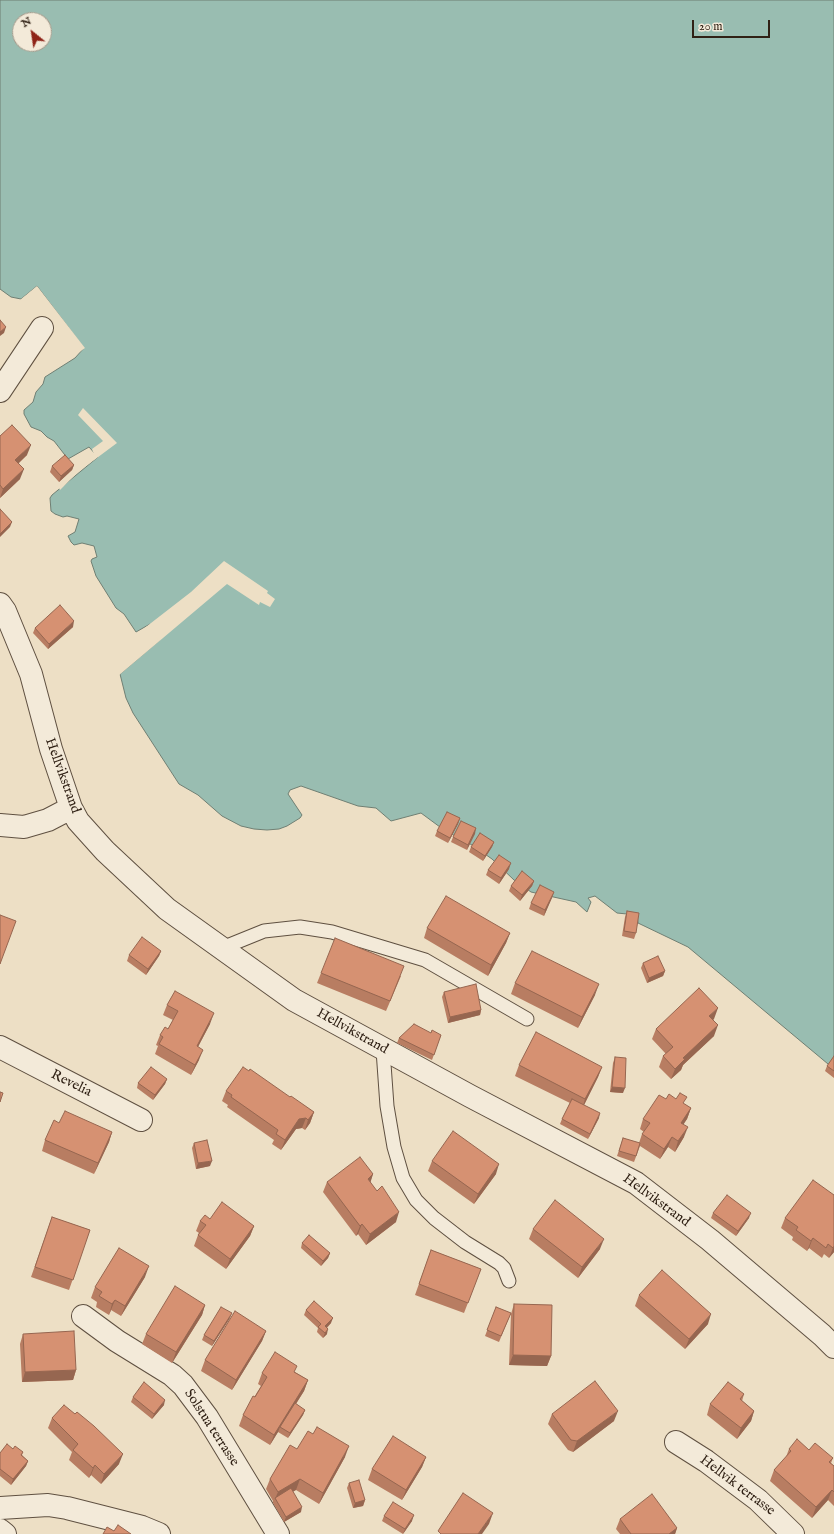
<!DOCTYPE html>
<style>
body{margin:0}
#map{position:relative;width:834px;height:1534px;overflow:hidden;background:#eddfc5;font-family:"IM FELL English",serif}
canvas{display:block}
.north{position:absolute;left:12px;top:12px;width:40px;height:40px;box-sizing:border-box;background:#f3ead9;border:1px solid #a59a8b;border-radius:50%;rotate:330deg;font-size:11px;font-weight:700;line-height:16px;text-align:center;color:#302115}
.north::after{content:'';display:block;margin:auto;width:14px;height:18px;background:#8f2418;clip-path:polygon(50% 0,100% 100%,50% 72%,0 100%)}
.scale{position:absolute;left:692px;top:20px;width:78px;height:18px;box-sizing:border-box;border:2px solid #302115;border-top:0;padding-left:5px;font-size:12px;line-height:14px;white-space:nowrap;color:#302115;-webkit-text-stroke:3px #f3ead9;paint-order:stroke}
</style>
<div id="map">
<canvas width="834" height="1534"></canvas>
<div class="north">N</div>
<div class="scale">20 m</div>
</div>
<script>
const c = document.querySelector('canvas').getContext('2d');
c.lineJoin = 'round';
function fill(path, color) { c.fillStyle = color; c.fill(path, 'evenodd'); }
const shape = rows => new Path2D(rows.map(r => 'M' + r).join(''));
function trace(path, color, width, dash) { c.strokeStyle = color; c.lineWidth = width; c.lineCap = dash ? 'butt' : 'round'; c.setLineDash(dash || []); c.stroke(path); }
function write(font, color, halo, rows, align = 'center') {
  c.font = font + ' "IM FELL English",serif'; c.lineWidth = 3.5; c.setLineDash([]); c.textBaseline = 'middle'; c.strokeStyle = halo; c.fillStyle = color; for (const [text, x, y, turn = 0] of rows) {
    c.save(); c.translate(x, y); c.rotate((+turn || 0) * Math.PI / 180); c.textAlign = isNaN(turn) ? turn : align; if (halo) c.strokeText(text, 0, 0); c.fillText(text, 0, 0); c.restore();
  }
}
const water = shape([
 [0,0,834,0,834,1069,688,947,638,923,637,915,617,913,595,896,588,898,591,902,587,912,576,902,531,892,514,880,492,859,472,845,444,830,421,813,391,821,376,808,358,806,301,786,290,790,288,794,302,815,300,818,287,826,279,829,267,830,254,829,241,826,222,816,198,795,179,784,133,713,126,698,120,674,161,639,150,624,136,632,124,614,116,608,96,576,91,561,92,559,97,557,94,546,82,543,74,545,71,542,68,536,75,532,79,519,67,516,63,517,55,514,51,511,50,498,52,495,98,457,89,447,68,459,54,441,47,437,41,431,31,427,24,414,24,410,33,402,36,392,43,384,45,377,75,358,84,348,37,286,21,299,11,297,0,289,0,0],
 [20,20,44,20,44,44,20,44,20,20]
]);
fill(water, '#99bdb1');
trace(water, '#6f7f73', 1);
fill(shape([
 [37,286,85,348,74,356,82,348,37,289,22,301,20,300],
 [83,408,117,443,78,472,60,490,59,488,77,470,95,457,92,449,103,441,78,415],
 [224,561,268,591,267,593,275,599,270,607,260,602,259,605,227,584,118,676,119,673,158,639,150,626,143,632,142,630,191,592]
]), '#eddfc5');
const lane = shape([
 [222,948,264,931,300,927,332,932,425,960,527,1019],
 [383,1050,387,1106,394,1147,403,1178,416,1200,434,1218,465,1242,499,1263,504,1268,509,1281]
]);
const street = shape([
 [0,391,42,328],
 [0,604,5,611,31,674,51,749,71,808,78,821,105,851,167,909,294,1000,470,1096,636,1183,710,1240,822,1335,834,1347],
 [0,825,24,827,48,820,71,808],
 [0,1047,141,1120],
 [83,1316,117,1341,172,1375,183,1385,207,1417,278,1534],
 [676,1442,706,1461,758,1500,793,1534],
 [0,1508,48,1505,67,1508,142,1527,159,1534],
 [0,1530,5,1534]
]);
trace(lane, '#5f5041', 15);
trace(street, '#5f5041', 24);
trace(lane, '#f3ead9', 13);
trace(street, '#f3ead9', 22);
fill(shape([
 [0,436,27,455,19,463,20,479,0,498],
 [74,465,72,470,59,482,50,472,52,466],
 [73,627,48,649,33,633,35,628],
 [460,818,458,824,448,843,435,836,437,831],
 [476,828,467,850,451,842,453,837],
 [494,842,492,847,483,861,469,852,471,847],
 [509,869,499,884,486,875,488,870],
 [534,881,532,886,520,901,509,891,511,886],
 [554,892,544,916,529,909,531,903],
 [627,911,636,933,634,939,622,936,625,917],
 [427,928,510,933,506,943,488,976,424,938],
 [161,951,159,956,146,975,127,961,129,955],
 [643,963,665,971,663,976,647,983,641,968],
 [321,973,401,976,386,1011,317,983],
 [515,983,595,995,578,1028,511,994],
 [444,992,481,1010,480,1015,448,1023,442,997],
 [167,1005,210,1024,198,1047,199,1060,191,1075,155,1054,158,1046,156,1045,160,1035,168,1029,173,1020,163,1015],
 [714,1019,713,1020,714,1036,683,1065,681,1070,671,1079,659,1067,663,1056,666,1054,652,1039,656,1029],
 [431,1033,441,1035,432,1060,397,1043,399,1038],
 [834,1056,834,1078,825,1071,827,1066],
 [615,1057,623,1093,610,1092,613,1063],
 [519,1065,602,1067,598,1077,584,1105,599,1118,588,1139,560,1124,562,1119,570,1103,515,1076],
 [167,1079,165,1084,153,1100,137,1088,138,1083],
 [226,1091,290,1097,314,1112,310,1123,305,1130,302,1128,296,1129,281,1150,272,1144,274,1140,227,1107,228,1105,222,1101],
 [666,1099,684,1104,691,1108,687,1119,683,1124,684,1137,675,1152,668,1147,660,1159,640,1146,634,1162,617,1156,623,1138,639,1143,642,1134,644,1132,640,1129,643,1119],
 [59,1123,112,1132,109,1142,94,1174,42,1151,45,1140],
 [194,1143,210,1166,196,1169,192,1148],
 [432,1161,496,1174,474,1204,428,1171],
 [373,1174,370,1182,396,1222,366,1245,358,1234,356,1236,323,1192,327,1182],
 [834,1195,834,1252,829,1258,824,1254,822,1258,809,1248,807,1251,792,1240,793,1237,781,1228,785,1218],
 [713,1213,749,1218,736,1236,711,1218],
 [52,1217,90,1230,69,1290,31,1277],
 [210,1219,254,1226,250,1236,226,1269,194,1246,198,1235,199,1233,196,1231,200,1221],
 [533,1229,600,1249,578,1278,529,1239],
 [302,1243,330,1253,328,1258,321,1266,301,1248],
 [431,1250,481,1269,464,1313,415,1295],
 [145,1277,121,1316,111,1310,109,1315,96,1307,97,1302,91,1298,95,1287],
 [639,1295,708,1324,685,1349,635,1306],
 [514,1304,551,1356,547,1366,509,1365,511,1314],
 [205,1305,202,1315,172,1363,142,1344,146,1334],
 [496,1307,511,1313,499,1342,485,1336],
 [306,1310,331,1323,327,1328,327,1334,323,1338,317,1332,318,1328,304,1315],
 [230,1318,212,1346,202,1340,204,1335],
 [266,1331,262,1341,232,1390,201,1371,205,1360],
 [23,1334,76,1370,73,1380,22,1382,20,1344],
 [295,1372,308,1380,304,1391,296,1404,305,1410,303,1415,288,1438,278,1432,270,1445,239,1426,243,1415,261,1386,258,1384,262,1373],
 [744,1394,742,1401,754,1411,751,1421,737,1439,707,1415,710,1404],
 [133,1397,164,1405,152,1419,131,1402],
 [552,1414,614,1421,573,1452,568,1450,548,1424],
 [52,1418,119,1464,101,1484,91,1475,89,1478,69,1460,72,1452,48,1428],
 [13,1449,23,1452,22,1455,28,1461,26,1466,11,1485,0,1476,0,1453],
 [297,1449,345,1457,319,1504,296,1490,293,1491,301,1512,284,1522,273,1503,273,1501,266,1489,270,1479],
 [789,1449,809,1450,833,1458,831,1463,834,1466,834,1506,828,1500,812,1518,770,1481,774,1470,786,1457],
 [426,1457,422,1467,402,1500,368,1480,372,1469],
 [349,1483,365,1500,363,1506,353,1508,347,1488],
 [384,1516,412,1521,403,1534,382,1521],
 [620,1519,677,1528,675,1534,620,1534,616,1529]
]), '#b87d62');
fill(shape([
 [6,327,4,333,0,336,0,332],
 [31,445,27,455,11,470,15,460],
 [74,465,72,470,59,482,61,476],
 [24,469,20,479,0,498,3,489],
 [12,522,10,527,0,537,0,534],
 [74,621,73,627,48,649,49,644],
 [460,818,458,824,448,843,450,838],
 [476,828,475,834,467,850,468,845],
 [494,842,492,847,483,861,485,856],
 [511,863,509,869,499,884,501,878],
 [534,881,532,886,520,901,522,895],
 [554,892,552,898,544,916,545,910],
 [510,933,506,943,488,976,491,965],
 [161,951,159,956,146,975,148,969],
 [665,971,663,976,647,983,649,978],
 [599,984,595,995,578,1028,582,1017],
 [718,1008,714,1019,705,1027,709,1016],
 [481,1010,480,1015,448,1023,450,1017],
 [214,1013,210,1024,193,1056,197,1046],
 [718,1025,714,1036,683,1065,681,1070,671,1079,675,1069,683,1058],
 [203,1050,199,1060,191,1075,195,1065],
 [602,1067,598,1077,582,1109,585,1099],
 [167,1079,165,1084,153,1100,155,1095],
 [612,1087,625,1088,623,1093,610,1092],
 [691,1108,687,1119,678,1133,681,1123],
 [314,1112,310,1123,305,1130,308,1120],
 [600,1113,599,1118,588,1139,590,1134],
 [306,1118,302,1128,296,1129,281,1150,285,1140,299,1119],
 [688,1127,684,1137,675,1152,678,1141],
 [112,1132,109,1142,94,1174,98,1163],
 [672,1137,668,1147,660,1159,664,1149],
 [212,1161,210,1166,196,1169,198,1163],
 [499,1164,496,1174,474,1204,478,1194],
 [373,1174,370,1184,368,1179],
 [399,1212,396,1222,366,1245,370,1234],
 [751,1213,749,1218,736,1236,738,1231],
 [362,1224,358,1234,356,1236,360,1226],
 [254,1226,250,1236,226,1269,230,1259],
 [813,1238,809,1248,807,1251,811,1241],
 [604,1239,600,1249,578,1278,582,1267],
 [834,1246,834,1252,829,1258,833,1248],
 [330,1253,328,1258,321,1266,323,1261],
 [149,1266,145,1277,121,1316,125,1306],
 [115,1300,109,1315,112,1304],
 [205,1305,202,1315,172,1363,176,1352],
 [232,1313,230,1318,212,1346,214,1341],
 [711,1314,708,1324,685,1349,689,1339],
 [333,1318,331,1323,323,1331,325,1326],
 [328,1329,327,1334,323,1338,325,1333],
 [266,1331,262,1341,232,1390,236,1380],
 [513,1355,551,1356,547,1366,509,1365],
 [76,1370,73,1380,22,1382,25,1372],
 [308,1380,304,1391,281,1427,280,1427,278,1432,270,1445,274,1435],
 [165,1400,164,1405,152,1419,154,1414],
 [305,1410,303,1415,288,1438,290,1433],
 [618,1411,614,1421,573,1452,577,1441],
 [754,1411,751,1421,737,1439,741,1428],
 [349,1446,345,1457,319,1504,323,1493],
 [123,1454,119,1464,101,1484,104,1474],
 [426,1457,422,1467,402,1500,406,1490],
 [28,1461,26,1466,11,1485,13,1479],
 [95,1465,91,1475,89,1478,93,1468],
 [300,1479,296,1490,277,1501,275,1499,278,1492],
 [832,1490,828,1500,812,1518,816,1507],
 [365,1500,363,1506,353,1508,355,1503],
 [302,1507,301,1512,284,1522,286,1517],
 [493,1513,489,1524,482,1534,478,1534],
 [414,1515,412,1521,403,1534,405,1529],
 [677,1528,675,1534,669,1534]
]), '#966650');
const building = shape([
 [0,320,6,327,0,332,0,320],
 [12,425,31,445,15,460,24,469,3,489,0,485,0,436,12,425],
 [65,455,74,465,61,476,52,466,65,455],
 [0,509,12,522,0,534,0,509],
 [60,605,74,621,49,644,35,628,60,605],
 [447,812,460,818,450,838,437,831,447,812],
 [461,821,476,828,468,845,453,837,461,821],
 [480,833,494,842,485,856,471,847,480,833],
 [499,855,511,863,501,878,488,870,499,855],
 [522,871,534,881,522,895,511,886,522,871],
 [540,885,554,892,545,910,531,903,540,885],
 [446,896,510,933,491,965,427,928,446,896],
 [627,911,639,913,636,933,624,931,627,911],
 [0,915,16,921,0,964,0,915],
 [142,937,161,951,148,969,129,955,142,937],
 [335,938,404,966,390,1001,321,973,335,938],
 [532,951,599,984,582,1017,515,983,532,951],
 [658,956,665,971,649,978,643,963,658,956],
 [476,984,481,1010,450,1017,444,992,476,984],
 [699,988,718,1008,709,1016,718,1025,683,1058,685,1059,675,1069,663,1056,673,1047,656,1029,699,988],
 [175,991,214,1013,197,1046,203,1050,195,1065,159,1044,163,1037,160,1035,165,1027,168,1029,178,1011,167,1005,175,991],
 [414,1024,431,1033,432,1030,441,1035,434,1055,399,1038,414,1024],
 [536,1032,602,1067,585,1099,519,1065,536,1032],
 [834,1056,834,1071,827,1066,834,1056],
 [615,1057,626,1058,625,1088,612,1087,615,1057],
 [151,1067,167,1079,155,1095,138,1083,151,1067],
 [243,1067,249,1071,250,1069,290,1097,291,1096,314,1112,308,1120,306,1118,299,1119,285,1140,276,1134,278,1130,231,1097,232,1095,226,1091,243,1067],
 [0,1092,3,1093,0,1102,0,1092],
 [680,1093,687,1097,683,1103,691,1108,681,1123,688,1127,678,1141,672,1137,664,1149,642,1134,650,1123,643,1119,659,1095,666,1099,669,1094,676,1099,680,1093],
 [572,1099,600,1113,590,1134,562,1119,572,1099],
 [65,1111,112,1132,98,1163,45,1140,54,1120,59,1123,65,1111],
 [453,1131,499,1164,478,1194,432,1161,453,1131],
 [623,1138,640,1143,636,1156,619,1151,623,1138],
 [207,1140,212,1161,198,1163,194,1143,207,1140],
 [360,1157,373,1174,368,1179,377,1191,382,1186,399,1212,370,1234,362,1224,360,1226,327,1182,360,1157],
 [813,1180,834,1195,834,1246,833,1248,828,1244,826,1248,813,1238,811,1241,796,1230,798,1227,785,1218,813,1180],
 [727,1195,751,1213,738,1231,713,1213,727,1195],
 [555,1200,604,1239,582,1267,533,1229,555,1200],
 [222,1202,254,1226,230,1259,198,1235,206,1225,200,1221,205,1215,210,1219,222,1202],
 [52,1217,90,1230,73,1280,35,1267,52,1217],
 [309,1235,330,1253,323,1261,302,1243,309,1235],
 [119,1248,149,1266,125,1306,115,1300,112,1304,99,1296,102,1292,95,1287,119,1248],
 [431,1250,481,1269,468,1303,419,1284,431,1250],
 [662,1270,711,1314,689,1339,639,1295,662,1270],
 [175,1286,205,1305,176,1352,146,1334,175,1286],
 [314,1301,333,1318,325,1326,328,1329,325,1333,318,1327,321,1324,306,1310,314,1301],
 [514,1304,552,1305,551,1356,513,1355,514,1304],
 [221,1307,232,1313,214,1341,204,1335,221,1307],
 [496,1307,511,1313,501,1336,487,1330,496,1307],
 [235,1311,266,1331,236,1380,205,1360,235,1311],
 [74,1331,76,1370,25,1372,23,1334,74,1331],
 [275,1352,297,1366,294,1372,308,1380,274,1435,243,1415,253,1396,255,1397,267,1377,262,1373,275,1352],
 [595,1381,618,1411,577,1441,571,1440,552,1414,595,1381],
 [144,1382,165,1400,154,1414,133,1397,144,1382],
 [728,1382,744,1394,740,1399,754,1411,741,1428,710,1404,728,1382],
 [295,1403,305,1410,290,1433,280,1427,295,1403],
 [64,1405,75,1414,77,1412,94,1426,123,1454,104,1474,95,1465,93,1468,73,1450,78,1444,52,1418,64,1405],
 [317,1427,349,1446,323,1493,300,1479,278,1492,270,1479,290,1445,297,1449,308,1431,313,1434,317,1427],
 [393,1436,426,1457,406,1490,372,1469,393,1436],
 [797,1439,809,1450,815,1443,833,1458,829,1462,834,1466,834,1492,832,1490,816,1507,774,1470,791,1451,789,1449,797,1439],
 [7,1444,13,1449,15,1446,23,1452,21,1455,28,1461,13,1479,0,1469,0,1453,7,1444],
 [359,1480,365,1500,355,1503,349,1483,359,1480],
 [291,1488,302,1507,286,1517,275,1498,291,1488],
 [463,1493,493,1513,478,1534,441,1534,438,1531,463,1493],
 [652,1494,677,1528,669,1534,631,1534,620,1519,652,1494],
 [393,1502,414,1515,405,1529,384,1516,393,1502],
 [118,1525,131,1534,103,1534,107,1527,114,1531,118,1525]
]);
fill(building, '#d69172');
trace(building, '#966650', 1);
write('14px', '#302115', '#f3ead9', [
 ["Hellvikstrand",62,776,70],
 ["Hellvikstrand",352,1032,29],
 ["Revelia",71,1084,26],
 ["Hellvikstrand",656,1201,36],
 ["Solstua terrasse",211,1428,57],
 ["Hellvik terrasse",737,1486,37]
]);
</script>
